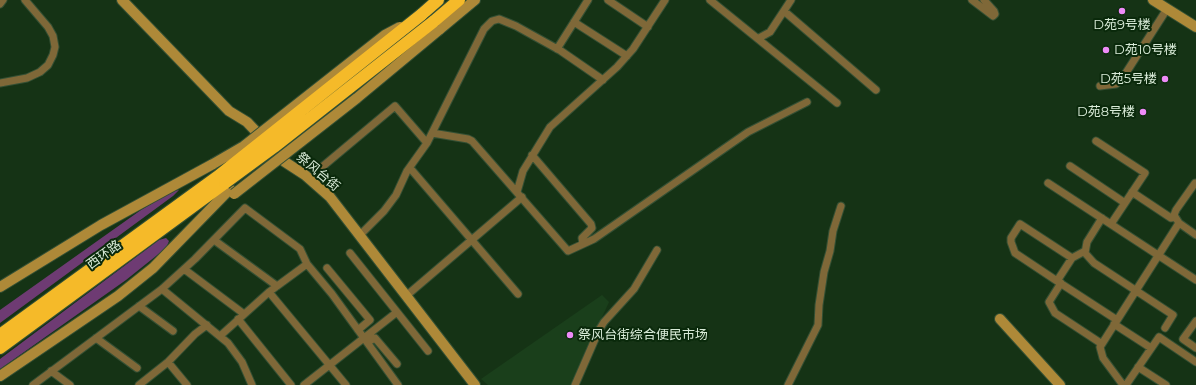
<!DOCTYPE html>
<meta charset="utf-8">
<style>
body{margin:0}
canvas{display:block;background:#153315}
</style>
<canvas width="1196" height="385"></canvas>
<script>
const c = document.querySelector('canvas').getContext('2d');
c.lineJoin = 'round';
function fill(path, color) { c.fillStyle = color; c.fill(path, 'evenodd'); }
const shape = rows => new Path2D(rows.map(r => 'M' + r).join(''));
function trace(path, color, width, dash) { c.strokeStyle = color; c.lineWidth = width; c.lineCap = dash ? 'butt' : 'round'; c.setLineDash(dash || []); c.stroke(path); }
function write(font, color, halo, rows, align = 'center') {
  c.font = font + ' Montserrat,"Noto Sans SC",sans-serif'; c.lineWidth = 4; c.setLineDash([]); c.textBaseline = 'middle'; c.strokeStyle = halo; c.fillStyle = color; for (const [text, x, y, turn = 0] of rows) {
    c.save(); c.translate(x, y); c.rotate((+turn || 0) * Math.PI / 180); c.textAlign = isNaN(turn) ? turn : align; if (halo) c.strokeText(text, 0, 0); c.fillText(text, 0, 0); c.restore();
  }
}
fill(shape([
 [602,295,609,302,579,367,574,385,488,385,481,379]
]), '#1a3f1b');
fill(shape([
 [179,190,173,196,0,323,0,310,141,210,173,191],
 [166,238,169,241,166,248,126,280,0,369,0,359,159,240]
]), '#6e3b73');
const street = shape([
 [608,0,648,27],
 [710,0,837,103],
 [972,0,993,16,995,14,994,11,984,0],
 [0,4,3,0],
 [784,11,876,90],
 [574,22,627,56],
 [759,38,770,32,791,0],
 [557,49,588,0],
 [0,83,27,78,40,72,48,65,53,55,55,47,53,36,48,27,25,0],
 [1100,86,1116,84,1122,79,1167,9],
 [432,133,468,139,472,141,568,251,594,239,748,132,807,102],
 [1096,141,1145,173,1111,224],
 [532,155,591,224,592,228,582,238,583,244],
 [1070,166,1125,203],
 [322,167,395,106,427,143],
 [410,168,518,294],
 [1048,183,1196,280],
 [517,192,523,171,550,127,617,67,633,49,665,0],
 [1132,192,1171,218,1175,217],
 [1102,218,1087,242,1085,253,1094,263,1173,315,1165,328],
 [1179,223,1196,235],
 [360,235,384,211,396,195,407,171,427,143,484,29,492,21,499,19,516,26,561,51,603,80],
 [214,240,277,286],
 [350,253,428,351],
 [1072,258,1020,224,1011,238,1011,242,1015,253,1057,281,1072,258,1085,251],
 [327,268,370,320,358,330],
 [184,269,244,314],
 [1057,281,1117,320],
 [1061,283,1049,302,1055,313,1102,344],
 [162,289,228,343,242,362,252,385],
 [269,292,346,385],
 [406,296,522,197],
 [139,306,173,331],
 [238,319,291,385],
 [1196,321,1183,339,1196,348],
 [1114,324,1151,348],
 [220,336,269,292,307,264],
 [96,338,137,368],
 [367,342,375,338,397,364],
 [168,362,187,385],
 [1138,367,1166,385],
 [51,371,70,385],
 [33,385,162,289,195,259,245,208,300,249,307,264,332,294,398,385],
 [139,385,168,362,195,334,207,325],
 [304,385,397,312],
 [575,385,599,330,604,322,634,289,657,250],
 [788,385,818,325,819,305,824,272,830,251,833,231,841,206],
 [1123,385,1103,358,1100,347,1179,223,1174,215,1176,210,1195,183,1196,183],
 [1126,385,1159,337,1196,362]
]);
const secondary = shape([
 [122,0,229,111,247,122,285,162,305,175,330,197,475,385],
 [1153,0,1196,27],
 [439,30,475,0],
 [0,287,101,225,213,164],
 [1000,319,1060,385],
 [0,376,118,296,153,268,230,189]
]);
const highway = shape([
 [421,15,438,0],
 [433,22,459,0],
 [0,335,221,174],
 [0,348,225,183]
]);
trace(street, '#345034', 9);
trace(secondary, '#345034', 12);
trace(highway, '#345034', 14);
trace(street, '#7f6838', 7);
trace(secondary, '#ae8938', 10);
trace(highway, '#f5ba29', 12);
const secondaryBridge = shape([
 [213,164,244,146,385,35,400,27],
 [234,194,357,98,439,30]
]);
const highwayBridge = shape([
 [221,174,421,15],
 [225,183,274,147,433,22]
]);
trace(secondaryBridge, '#345034', 12, []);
trace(highwayBridge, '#345034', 14, []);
trace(secondaryBridge, '#ae8938', 10);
trace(highwayBridge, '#f5ba29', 12);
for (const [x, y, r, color] of [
 [1122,11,4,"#ee8bf8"],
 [1106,50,4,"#ee8bf8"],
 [1165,79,4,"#ee8bf8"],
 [1143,112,4,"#ee8bf8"],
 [570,335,4,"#ee8bf8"]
]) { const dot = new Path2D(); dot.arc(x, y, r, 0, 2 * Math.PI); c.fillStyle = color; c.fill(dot); trace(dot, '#0a290b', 1.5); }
write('13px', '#d9ebd8', '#0a290b', [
 ["D苑9号楼",1122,25,"center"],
 ["D苑10号楼",1114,50],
 ["D苑5号楼",1157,79,"right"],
 ["D苑8号楼",1135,112,"right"],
 ["祭风台街综合便民市场",578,335]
], 'left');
write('13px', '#d9ebd8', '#0a290b', [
 ["祭风台街",318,172,40],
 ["西环路",104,255,-36]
]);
</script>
